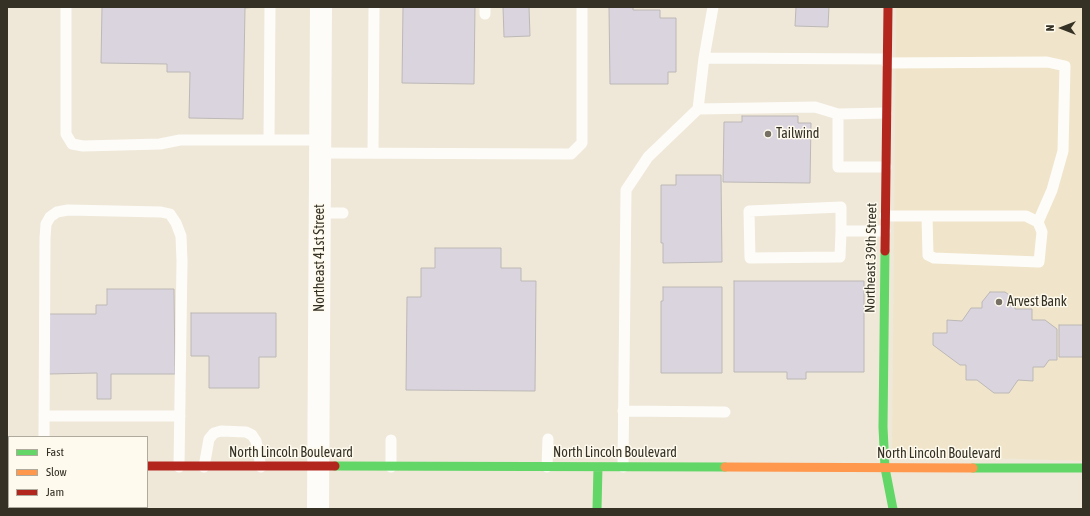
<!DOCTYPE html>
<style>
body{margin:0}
#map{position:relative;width:1090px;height:516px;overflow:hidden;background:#efe8d8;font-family:"Asap Condensed",sans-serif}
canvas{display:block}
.frame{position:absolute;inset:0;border:8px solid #353125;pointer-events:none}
.legend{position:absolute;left:8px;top:436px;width:140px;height:72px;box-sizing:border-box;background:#fefaee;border:1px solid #aeaa9e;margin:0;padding:5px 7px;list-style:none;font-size:12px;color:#353125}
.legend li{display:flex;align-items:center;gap:8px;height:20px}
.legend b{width:20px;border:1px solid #aeaa9e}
.north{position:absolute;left:1042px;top:8px;width:40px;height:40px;-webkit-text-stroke:3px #fefaee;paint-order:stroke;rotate:270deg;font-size:11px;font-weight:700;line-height:16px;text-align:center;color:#353125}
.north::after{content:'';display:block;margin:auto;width:14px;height:18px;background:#353125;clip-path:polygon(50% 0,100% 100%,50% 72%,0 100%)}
</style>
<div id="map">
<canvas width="1090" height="516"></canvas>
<div class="frame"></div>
<ul class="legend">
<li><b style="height:5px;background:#63d668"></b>Fast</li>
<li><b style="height:5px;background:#ff974d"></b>Slow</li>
<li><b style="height:5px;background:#b3261e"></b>Jam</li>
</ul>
<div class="north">N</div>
</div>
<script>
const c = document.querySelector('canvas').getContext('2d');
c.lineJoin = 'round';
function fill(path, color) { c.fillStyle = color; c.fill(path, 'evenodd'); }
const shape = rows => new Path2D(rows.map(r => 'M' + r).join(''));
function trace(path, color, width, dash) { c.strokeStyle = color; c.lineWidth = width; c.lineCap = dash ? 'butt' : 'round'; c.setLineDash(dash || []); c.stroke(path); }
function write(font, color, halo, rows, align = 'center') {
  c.font = font + ' "Asap Condensed",sans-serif'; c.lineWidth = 3; c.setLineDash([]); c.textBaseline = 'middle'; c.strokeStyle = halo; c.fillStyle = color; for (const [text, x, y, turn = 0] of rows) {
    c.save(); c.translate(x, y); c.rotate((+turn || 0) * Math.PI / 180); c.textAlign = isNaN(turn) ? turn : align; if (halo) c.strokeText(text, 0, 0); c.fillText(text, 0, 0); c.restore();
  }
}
fill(shape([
 [896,7,1083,7,1083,461,892,455]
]), '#f0e5ca');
const building = shape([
 [102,7,257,7,245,8,243,119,189,118,190,72,167,72,167,64,101,63,102,7],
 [403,7,475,7,474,84,402,83,403,7],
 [503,7,529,7,530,36,504,37,503,7],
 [609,7,633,7,633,10,660,10,660,18,676,18,676,72,668,72,668,84,610,84,609,7],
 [796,7,829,7,828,27,795,26,796,7],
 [742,116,798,116,798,123,811,123,810,183,723,182,724,122,742,122,742,116],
 [676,175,721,175,722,262,663,263,663,243,661,243,661,185,676,185,676,175],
 [435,248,501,248,501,268,521,268,521,281,536,281,535,391,406,390,407,297,421,297,421,268,435,268,435,248],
 [734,281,864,281,864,372,806,372,806,379,787,379,787,372,734,372,734,281],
 [663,287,722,287,722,373,661,373,661,301,663,301,663,287],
 [107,289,174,289,175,374,111,374,111,399,97,399,97,373,49,374,48,314,96,314,96,305,107,305,107,289],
 [990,292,1005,292,1015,299,1015,309,1032,309,1032,320,1045,320,1057,329,1057,360,1049,360,1044,367,1033,367,1033,381,1018,380,1009,393,994,393,977,380,966,380,966,365,960,365,933,345,933,333,947,333,947,320,962,321,971,308,982,308,982,302,990,292],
 [191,313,276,313,276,357,259,357,259,388,209,388,209,356,191,356,191,313],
 [1059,325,1083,325,1083,357,1059,357,1059,325]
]);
fill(building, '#dad4de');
trace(building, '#bcb8b6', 1);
trace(shape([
 [66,7,66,134,72,144,83,146,160,144,180,140,321,140],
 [485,14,485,7],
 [704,58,887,59],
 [887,63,1047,62,1065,66,1063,151,1052,190,1038,222],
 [698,109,815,107,838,114],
 [269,140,270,7],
 [321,153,571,154,582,143,582,7],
 [373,153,374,7],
 [886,167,838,167,838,114,886,113],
 [320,213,343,213],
 [885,216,1026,216,1038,222,1042,232,1039,262,934,258,928,255,927,216],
 [841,231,840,257,750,258,749,211,841,207,841,231,885,231],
 [623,411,725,412],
 [44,416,180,416],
 [44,437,45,238,46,224,50,217,57,212,68,210,161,212,170,214,176,223,181,236,182,261,179,467],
 [391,440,391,467],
 [204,467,209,439,214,433,221,431,246,432,252,435,256,441,261,467],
 [547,467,548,439],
 [623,467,626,190,648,157,698,109,704,58,713,7]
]), '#fdfcf9', 11);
trace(shape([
 [318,509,321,7]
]), '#fdfcf9', 22);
trace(shape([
 [885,251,883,427,885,468,893,509],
 [7,466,9,466],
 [335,466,725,467],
 [973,468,1083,468],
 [35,507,35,509],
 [597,509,598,467]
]), '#63d668', 9);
trace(shape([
 [725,467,973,468]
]), '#ff974d', 9);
trace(shape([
 [885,251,888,7],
 [147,466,335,466]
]), '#b3261e', 9);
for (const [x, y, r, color] of [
 [768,134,4,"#767164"],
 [999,302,4,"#767164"]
]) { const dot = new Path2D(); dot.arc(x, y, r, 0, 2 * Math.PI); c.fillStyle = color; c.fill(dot); trace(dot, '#fefaee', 1.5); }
write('14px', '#353125', '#fefaee', [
 ["Tailwind",776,134],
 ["Arvest Bank",1007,302]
], 'left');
write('14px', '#353125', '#fefaee', [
 ["Northeast 41st Street",320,258,-90],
 ["Northeast 39th Street",871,258,-89],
 ["North Lincoln Boulevard",291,453],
 ["North Lincoln Boulevard",615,453],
 ["North Lincoln Boulevard",939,454]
]);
</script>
